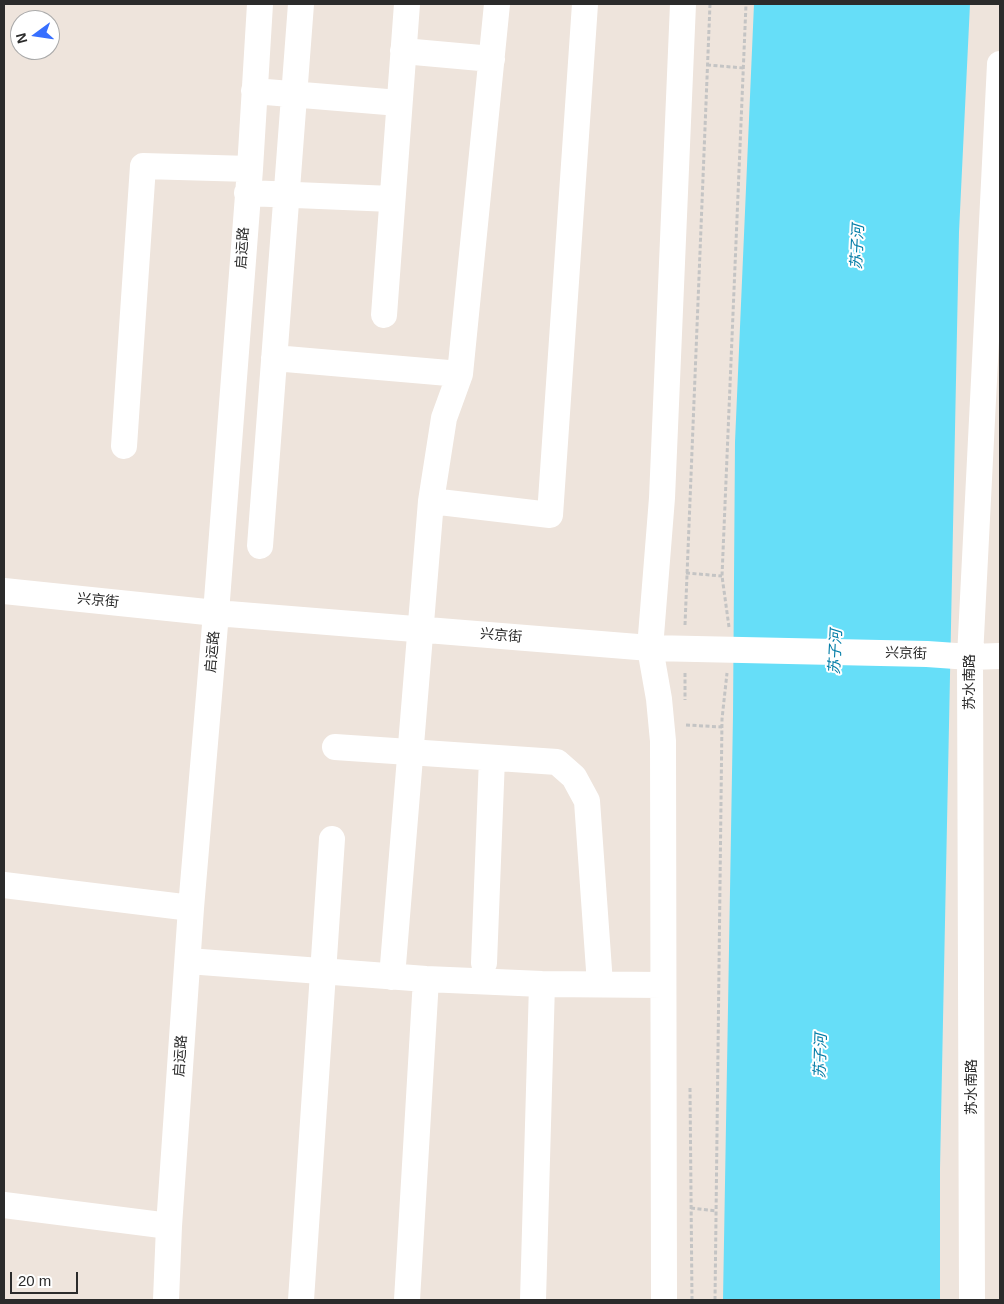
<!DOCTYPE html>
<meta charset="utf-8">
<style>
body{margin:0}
#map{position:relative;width:1004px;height:1304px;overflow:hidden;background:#eee4dc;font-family:Arial,sans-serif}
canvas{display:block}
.frame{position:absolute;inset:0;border:5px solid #2b2b2b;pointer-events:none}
.north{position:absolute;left:10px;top:10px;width:50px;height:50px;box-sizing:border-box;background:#fff;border:1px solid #aaa;border-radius:50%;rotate:256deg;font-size:14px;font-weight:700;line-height:20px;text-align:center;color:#2b2b2b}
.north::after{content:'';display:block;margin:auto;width:18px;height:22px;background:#376fff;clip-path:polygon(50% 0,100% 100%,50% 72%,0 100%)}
.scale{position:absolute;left:10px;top:1272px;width:68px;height:22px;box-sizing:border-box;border:2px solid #2b2b2b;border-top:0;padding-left:6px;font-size:15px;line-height:18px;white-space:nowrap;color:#2b2b2b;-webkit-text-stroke:4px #fff;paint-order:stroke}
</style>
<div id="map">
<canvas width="1004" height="1304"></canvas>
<div class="frame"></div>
<div class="north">N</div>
<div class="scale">20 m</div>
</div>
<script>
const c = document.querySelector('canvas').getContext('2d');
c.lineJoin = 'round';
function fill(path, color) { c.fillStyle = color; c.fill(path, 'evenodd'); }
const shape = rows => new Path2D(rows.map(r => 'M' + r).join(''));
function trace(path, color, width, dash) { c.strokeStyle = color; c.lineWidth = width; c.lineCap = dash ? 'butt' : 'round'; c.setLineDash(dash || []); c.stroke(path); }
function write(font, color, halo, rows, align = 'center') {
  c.font = font + ' Arial,"Noto Sans SC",sans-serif'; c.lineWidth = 4; c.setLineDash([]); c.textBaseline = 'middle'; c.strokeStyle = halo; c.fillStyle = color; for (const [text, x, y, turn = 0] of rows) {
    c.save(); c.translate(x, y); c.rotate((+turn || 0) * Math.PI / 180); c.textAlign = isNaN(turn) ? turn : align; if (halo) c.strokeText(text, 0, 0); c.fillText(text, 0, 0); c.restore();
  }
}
fill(shape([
 [754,4,970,4,959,232,940,1168,940,1300,723,1300,733,715,735,442]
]), '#66def8');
trace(shape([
 [707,65,744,68],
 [686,573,722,576],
 [685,625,710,4],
 [729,627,722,576,746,4],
 [685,673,685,700],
 [686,725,722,727],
 [690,1088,692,1300],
 [691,1208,716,1211],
 [715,1300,722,719,727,673]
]), '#c4c4c4', 3, [4, 2.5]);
trace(shape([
 [403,51,492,59],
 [254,91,399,103],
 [247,193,392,199],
 [384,315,407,4],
 [274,358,460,374],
 [124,446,143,166,250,169],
 [431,501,550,515,585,4],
 [260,546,301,4],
 [4,591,216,613,650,648,927,654,970,657,1000,656],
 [335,747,557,762,574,777,587,801,600,984],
 [4,885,191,908],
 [188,961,426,979,542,984,663,985],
 [484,963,492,758],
 [392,977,431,501,444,418,460,374,497,4],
 [4,1205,169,1226],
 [166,1300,169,1226,191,908,216,613,250,169,260,4],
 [301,1300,332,839],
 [407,1300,426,979],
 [533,1300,542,984],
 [664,1300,663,741,659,699,650,648,662,498,683,4],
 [972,1300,970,657,1000,64]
]), '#fff', 26);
write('14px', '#2b2b2b', '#fff', [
 ["启运路",243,248,-86],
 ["兴京街",98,601,6],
 ["兴京街",501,636,5],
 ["启运路",213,652,-85],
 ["兴京街",906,654,2],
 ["苏水南路",970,682,-90],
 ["启运路",181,1056,-86],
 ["苏水南路",972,1087,-90]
]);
write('italic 15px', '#037da7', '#fff', [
 ["苏子河",858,247,-87],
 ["苏子河",836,652,-87],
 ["苏子河",821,1056,-88]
]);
</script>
